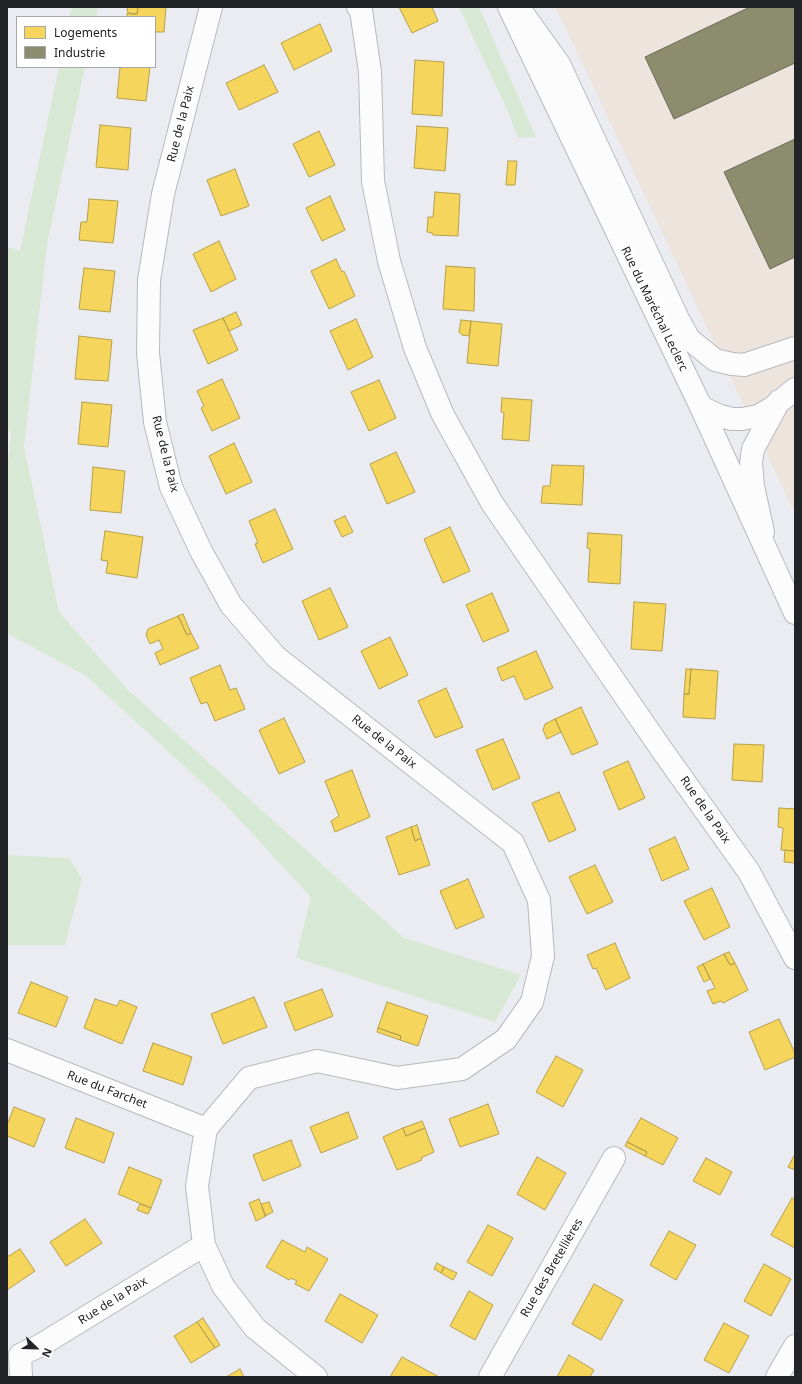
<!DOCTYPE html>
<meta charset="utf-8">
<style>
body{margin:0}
#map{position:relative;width:802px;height:1384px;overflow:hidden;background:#eaecf1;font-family:"Noto Sans",sans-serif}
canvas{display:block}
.frame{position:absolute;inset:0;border:8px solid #222427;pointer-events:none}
.legend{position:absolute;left:16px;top:16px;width:140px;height:52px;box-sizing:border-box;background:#fff;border:1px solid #a7a7a9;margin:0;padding:5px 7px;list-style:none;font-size:12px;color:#222427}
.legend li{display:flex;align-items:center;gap:8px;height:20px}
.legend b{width:20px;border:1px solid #a7a7a9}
.north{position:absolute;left:16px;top:1328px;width:40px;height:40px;-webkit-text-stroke:3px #fff;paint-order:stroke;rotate:113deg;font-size:11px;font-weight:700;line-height:16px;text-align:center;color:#222427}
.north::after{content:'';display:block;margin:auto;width:14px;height:18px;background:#222427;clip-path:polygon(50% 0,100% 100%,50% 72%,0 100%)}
</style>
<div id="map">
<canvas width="802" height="1384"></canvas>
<div class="frame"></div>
<ul class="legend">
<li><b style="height:11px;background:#f6d55c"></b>Logements</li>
<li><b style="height:11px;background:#8c8c6e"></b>Industrie</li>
</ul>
<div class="north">N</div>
</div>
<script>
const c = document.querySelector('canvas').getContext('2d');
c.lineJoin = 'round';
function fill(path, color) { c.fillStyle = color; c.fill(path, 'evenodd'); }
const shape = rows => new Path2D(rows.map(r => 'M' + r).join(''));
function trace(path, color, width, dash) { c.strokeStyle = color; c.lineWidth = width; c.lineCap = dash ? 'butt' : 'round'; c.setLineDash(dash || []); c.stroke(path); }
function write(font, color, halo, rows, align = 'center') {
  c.font = font + ' "Noto Sans",sans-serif'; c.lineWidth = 4; c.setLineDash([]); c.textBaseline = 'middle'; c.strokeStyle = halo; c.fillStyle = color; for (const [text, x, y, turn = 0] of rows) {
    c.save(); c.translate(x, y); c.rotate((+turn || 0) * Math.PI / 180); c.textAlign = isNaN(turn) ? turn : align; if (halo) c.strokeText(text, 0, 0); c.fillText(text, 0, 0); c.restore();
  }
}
fill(shape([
 [555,7,795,7,795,514,557,10]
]), '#eee4de');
fill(shape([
 [72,7,98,7,96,17,69,17],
 [459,7,479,7,536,137,518,138,509,114],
 [59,67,85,67,47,244,24,447,59,612,127,689,404,938,521,975,495,1022,296,958,311,897,222,801,86,676,7,633,7,474,11,432,7,429,7,247,20,251],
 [7,855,69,858,82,879,65,945,7,945]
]), '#d7e9d4');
const homes = shape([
 [128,7,138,7,137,14,130,14,127,11,128,7],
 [138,7,166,7,164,32,155,32,155,17,127,17,127,13,137,14,138,7],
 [399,7,432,7,438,21,412,33,399,7],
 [320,24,332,51,294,70,281,43,320,24],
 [415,60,444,62,442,116,412,114,415,60],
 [264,65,278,92,239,110,226,83,264,65],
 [120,67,150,67,146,101,117,98,120,67],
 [100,125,131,128,128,170,96,167,100,125],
 [417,126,448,128,445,171,414,168,417,126],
 [319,131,335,165,309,177,293,144,319,131],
 [508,161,517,161,515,185,506,185,508,161],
 [235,169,249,206,221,216,207,180,235,169],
 [435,192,460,194,458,236,433,235,432,233,427,232,428,217,433,217,435,192],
 [330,196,345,230,322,241,306,208,330,196],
 [89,199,118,201,113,243,79,240,81,222,87,222,89,199],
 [219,241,236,279,211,292,193,254,219,241],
 [336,259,342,272,344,271,355,296,329,309,311,271,336,259],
 [446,266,475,268,474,311,443,309,446,266],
 [84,268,115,271,110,312,79,309,84,268],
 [236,312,242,325,229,331,223,318,236,312],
 [223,318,238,350,208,364,193,330,223,318],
 [356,319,373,357,348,370,330,331,356,319],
 [461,320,471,321,469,336,462,335,459,332,461,320],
 [471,321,502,324,498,366,467,363,471,321],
 [79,336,112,340,108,381,75,379,79,336],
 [222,379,240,418,212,431,201,408,204,406,197,391,222,379],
 [379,380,396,418,369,431,351,392,379,380],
 [502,398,532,400,529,441,502,439,504,413,501,412,502,398],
 [82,402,112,405,108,447,78,444,82,402],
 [234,443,252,482,226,494,209,456,234,443],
 [396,452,415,492,387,504,370,464,396,452],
 [552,465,584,466,582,505,541,503,543,486,550,486,552,465],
 [93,467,125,471,121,513,90,510,93,467],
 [275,509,293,549,263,563,255,544,258,543,249,521,275,509],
 [345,516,353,532,342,537,334,521,345,516],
 [450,527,470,571,443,583,424,539,450,527],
 [105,531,143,537,137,578,106,573,108,561,101,560,105,531],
 [588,533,622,535,620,584,588,582,590,549,587,548,588,533],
 [330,588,348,627,319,640,302,601,330,588],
 [492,593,509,631,483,642,466,605,492,593],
 [634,602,666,604,662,651,631,649,634,602],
 [183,614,191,633,187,635,178,616,183,614],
 [178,616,187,635,191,633,199,648,160,665,155,653,163,649,159,640,150,644,146,635,148,629,178,616],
 [390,637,408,675,379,689,361,651,390,637],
 [536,651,553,688,525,700,514,676,502,681,497,668,536,651],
 [220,665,230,690,236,688,245,709,215,721,207,702,201,704,190,678,220,665],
 [686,669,691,669,689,694,684,694,686,669],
 [691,669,718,671,715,719,683,717,684,694,689,694,691,669],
 [446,688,463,727,435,738,418,701,446,688],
 [581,707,598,744,572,755,555,719,581,707],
 [284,718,305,762,279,774,259,730,284,718],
 [555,719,561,732,547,739,543,730,545,724,555,719],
 [503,739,520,778,493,790,476,750,503,739],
 [734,744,764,745,762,782,732,780,734,744],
 [628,761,645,798,619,810,603,772,628,761],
 [352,770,370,817,335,832,331,821,339,816,325,781,352,770],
 [559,792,576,830,549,842,532,803,559,792],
 [779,808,795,809,795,851,781,850,783,828,778,827,779,808],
 [417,825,421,838,415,841,411,827,417,825],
 [411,827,415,841,421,838,430,865,399,875,386,837,411,827],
 [675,837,689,869,662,881,649,849,675,837],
 [785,850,795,851,795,863,784,862,785,850],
 [595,865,613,902,587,914,569,877,595,865],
 [468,879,484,917,456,929,440,891,468,879],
 [712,888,730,927,704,940,684,901,712,888],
 [615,943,630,978,606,990,596,968,593,969,587,955,615,943],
 [729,952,735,963,730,965,724,954,729,952],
 [724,954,730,965,735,963,748,990,723,1003,721,1001,713,1004,707,991,715,988,703,964,724,954],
 [703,964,710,979,704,982,697,967,703,964],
 [31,982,68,997,56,1027,18,1013,31,982],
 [322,989,333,1016,295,1031,284,1003,322,989],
 [254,997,267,1027,223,1044,211,1014,254,997],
 [95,999,117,1006,120,1000,137,1007,122,1044,84,1028,95,999],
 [387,1002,428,1016,418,1046,400,1040,401,1036,378,1028,387,1002],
 [779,1019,795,1053,795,1057,765,1070,749,1032,779,1019],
 [378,1028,401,1036,400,1040,377,1032,378,1028],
 [153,1043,192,1057,183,1085,143,1071,153,1043],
 [556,1056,583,1070,563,1107,536,1092,556,1056],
 [488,1104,499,1134,460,1147,449,1119,488,1104],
 [14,1107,45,1119,34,1147,7,1136,7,1125,14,1107],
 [348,1112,358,1138,321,1153,310,1127,348,1112],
 [76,1118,114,1133,104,1163,65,1148,76,1118],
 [641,1118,678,1138,663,1165,645,1156,647,1152,627,1142,641,1118],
 [422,1121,425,1128,406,1136,403,1128,422,1121],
 [403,1128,406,1136,425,1128,434,1152,421,1158,422,1160,397,1170,383,1137,403,1128],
 [291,1140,301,1166,263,1181,253,1155,291,1140],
 [627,1142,647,1152,645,1156,625,1146,627,1142],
 [795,1154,795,1170,788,1167,795,1154],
 [537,1157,566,1173,545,1210,517,1194,537,1157],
 [706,1158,732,1172,720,1195,693,1181,706,1158],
 [129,1167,162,1180,151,1208,118,1194,129,1167],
 [792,1198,795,1200,795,1248,771,1235,792,1198],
 [259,1199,266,1216,256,1221,249,1203,259,1199],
 [269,1202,273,1212,265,1216,261,1204,269,1202],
 [140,1204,151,1208,148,1214,137,1210,140,1204],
 [85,1219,102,1243,66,1266,50,1242,85,1219],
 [488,1225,513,1238,492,1276,467,1262,488,1225],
 [669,1231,696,1245,676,1280,650,1265,669,1231],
 [282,1240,305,1252,307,1247,328,1259,309,1291,295,1284,297,1281,291,1278,289,1280,266,1267,282,1240],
 [20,1249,35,1271,7,1290,7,1257,20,1249],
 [437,1263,444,1267,441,1273,434,1269,437,1263],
 [764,1264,791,1279,771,1316,744,1301,764,1264],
 [444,1267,457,1273,453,1280,441,1273,444,1267],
 [594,1284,623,1300,601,1340,572,1324,594,1284],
 [469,1291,493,1305,475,1340,450,1326,469,1291],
 [340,1294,378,1315,362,1343,325,1321,340,1294],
 [203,1318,220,1345,215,1348,197,1322,203,1318],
 [197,1322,215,1348,191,1363,174,1336,197,1322],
 [724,1323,749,1336,729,1373,704,1360,724,1323],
 [569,1355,594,1370,590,1377,557,1377,569,1355],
 [402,1357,439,1377,390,1377,402,1357],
 [240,1369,244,1377,226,1377,240,1369]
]);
fill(homes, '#f6d55c');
trace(homes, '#b6a04c', 1);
const industry = shape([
 [750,7,795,7,795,63,674,119,645,57,750,7],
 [795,139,795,257,770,269,724,172,795,139]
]);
fill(industry, '#8c8c6e');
trace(industry, '#6c6d59', 1);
const street = shape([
 [211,7,163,194,149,280,148,353,155,422,171,487,201,551,231,605,276,657,513,843,539,900,543,956,532,1002,506,1039,462,1069,397,1078,317,1061,249,1078,206,1129,197,1186,204,1245,223,1286,255,1328,316,1377],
 [358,7,361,10,370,72,373,181,389,261,415,348,443,415,492,503,664,753,749,872,795,958],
 [518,7,559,64,678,319,689,339,715,360,732,364,744,365,795,348],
 [701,407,720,416,732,419,742,419,758,416,772,408,795,389],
 [763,532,753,486,751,463,753,449,779,401],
 [7,1050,206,1129],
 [20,1355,41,1345,204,1245],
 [20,1355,21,1377],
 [490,1377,614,1158],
 [777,1377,795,1346]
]);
const secondary = shape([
 [509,7,701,407,795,613]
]);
trace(street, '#b8b9bd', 24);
trace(secondary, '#b8b9bd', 24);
trace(street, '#fcfcfd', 22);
trace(secondary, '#fcfcfd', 22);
write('12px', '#222427', '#fff', [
 ["Rue de la Paix",181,124,-76],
 ["Rue du Maréchal Leclerc",654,309,64],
 ["Rue de la Paix",165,454,76],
 ["Rue de la Paix",384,742,38],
 ["Rue de la Paix",705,810,55],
 ["Rue du Farchet",107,1090,21],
 ["Rue des Bretellières",552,1268,-60],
 ["Rue de la Paix",113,1301,-32]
]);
</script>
